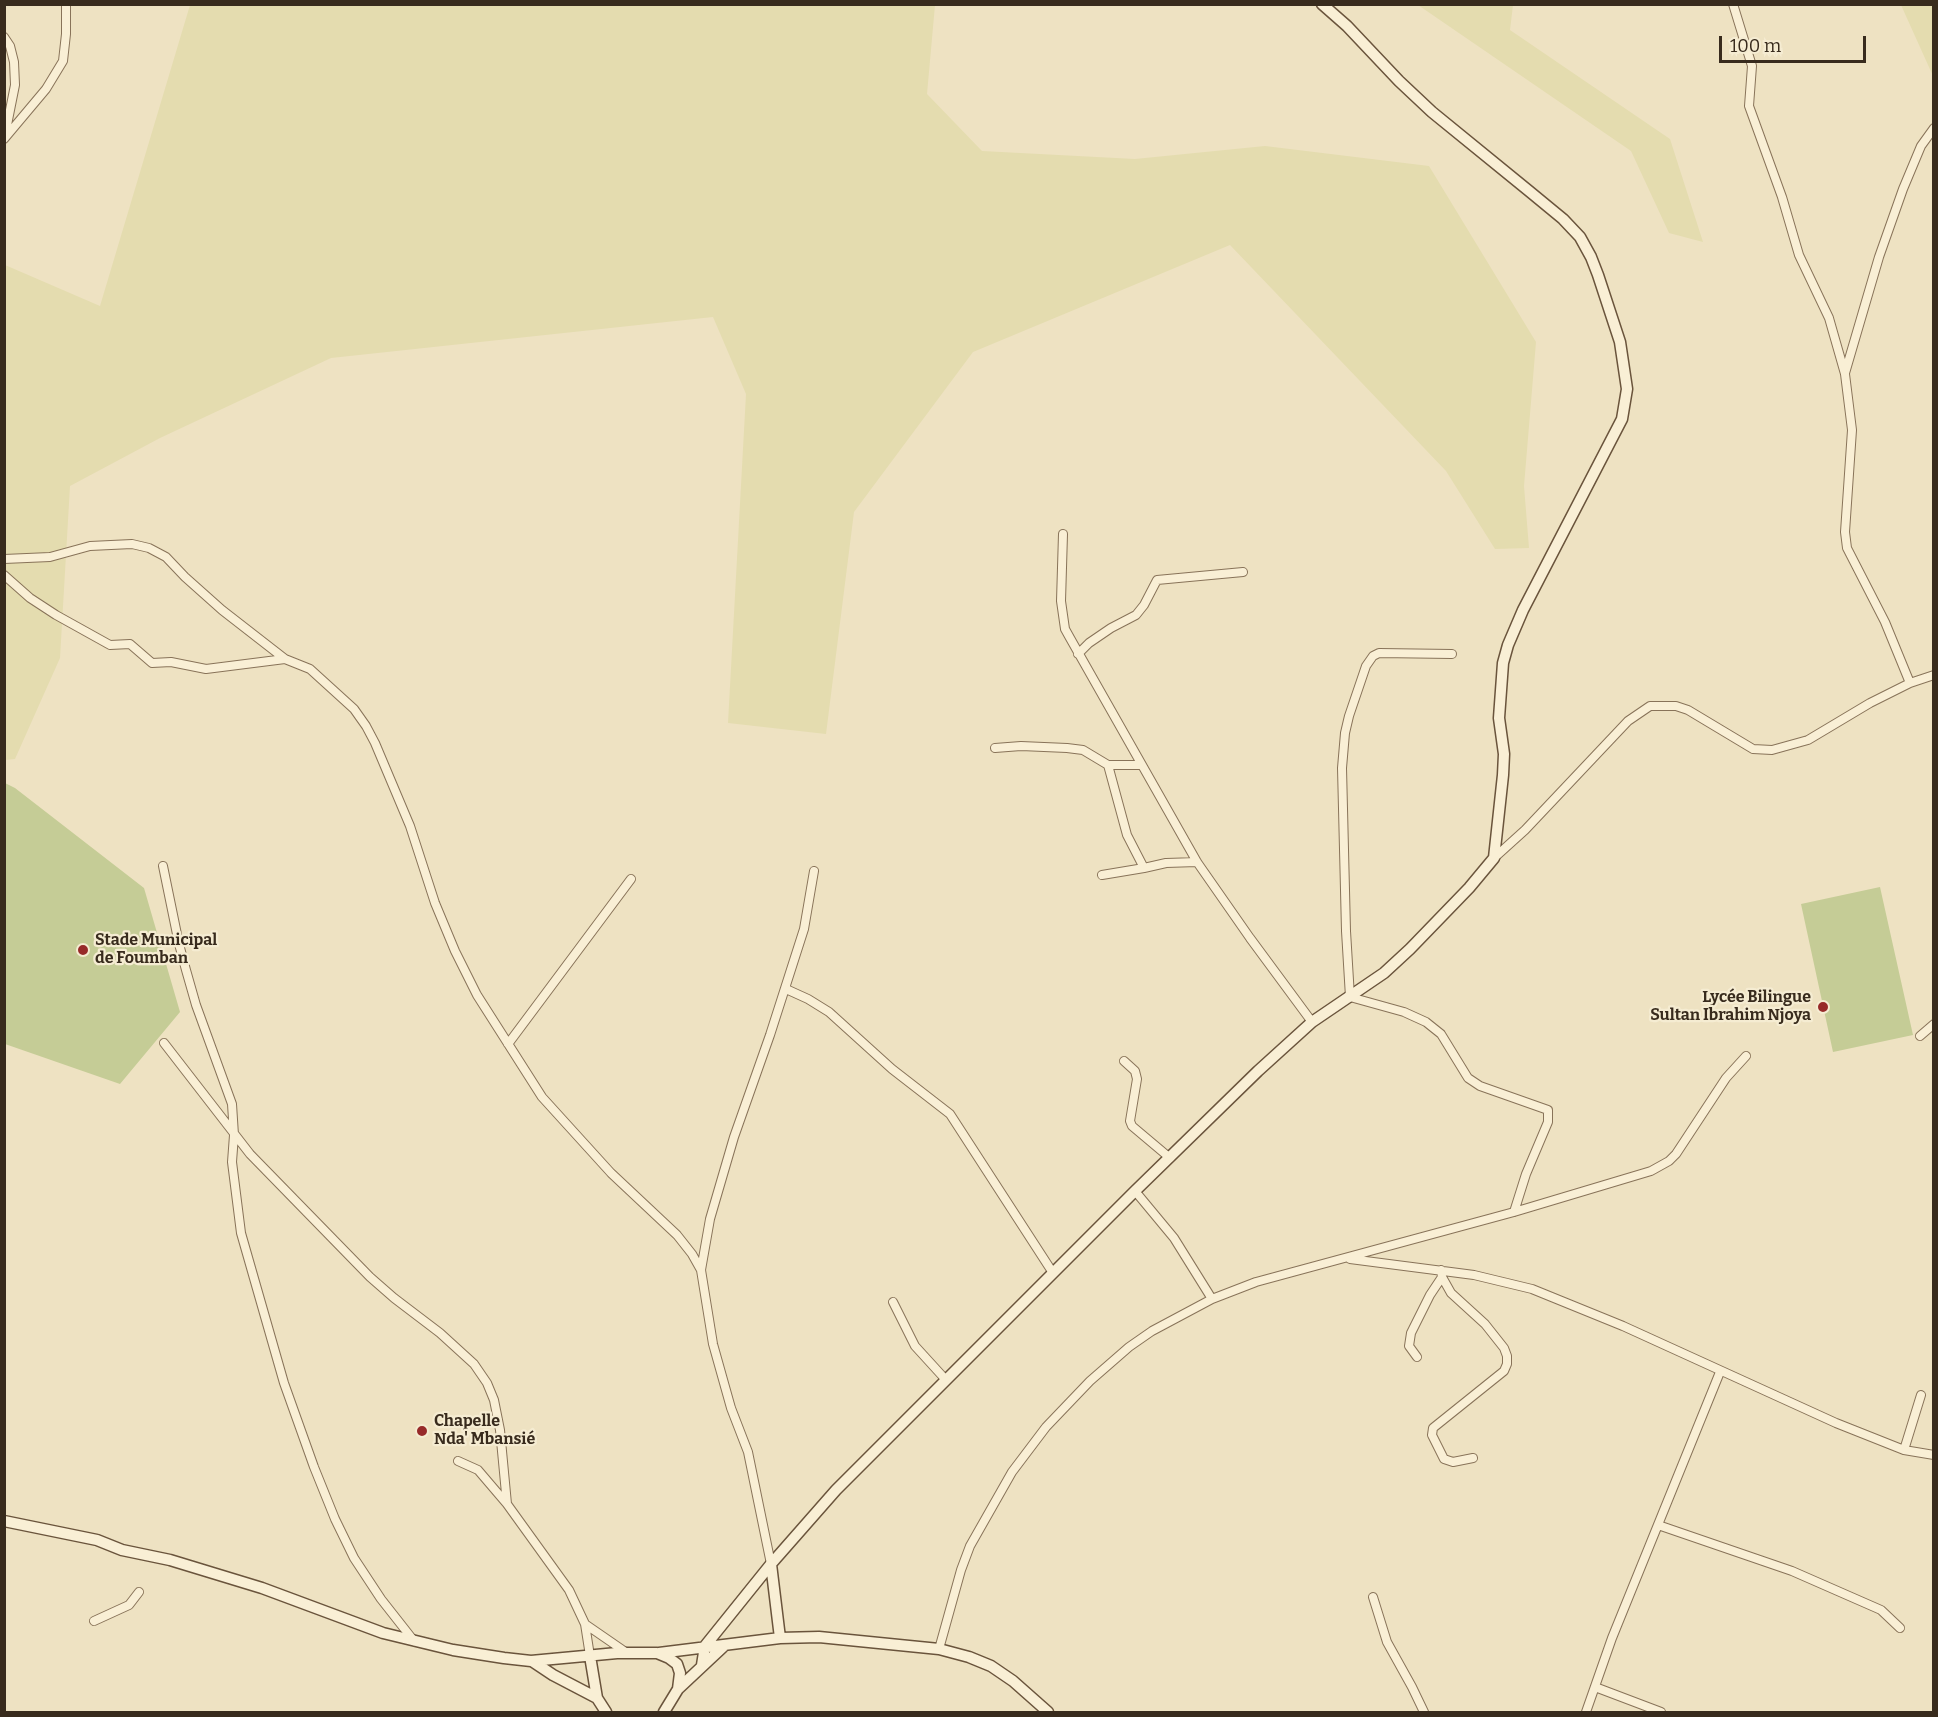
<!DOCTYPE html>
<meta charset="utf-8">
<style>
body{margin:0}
#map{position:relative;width:1938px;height:1717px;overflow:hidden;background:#eee2c2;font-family:Bitter,serif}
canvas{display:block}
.frame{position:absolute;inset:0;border:6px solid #382b1d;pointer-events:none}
.scale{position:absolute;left:1719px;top:36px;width:147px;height:27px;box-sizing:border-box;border:3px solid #382b1d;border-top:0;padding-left:8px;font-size:18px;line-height:21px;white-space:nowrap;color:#382b1d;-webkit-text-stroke:4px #f5ecd2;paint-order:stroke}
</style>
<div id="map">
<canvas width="1938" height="1717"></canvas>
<div class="frame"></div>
<div class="scale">100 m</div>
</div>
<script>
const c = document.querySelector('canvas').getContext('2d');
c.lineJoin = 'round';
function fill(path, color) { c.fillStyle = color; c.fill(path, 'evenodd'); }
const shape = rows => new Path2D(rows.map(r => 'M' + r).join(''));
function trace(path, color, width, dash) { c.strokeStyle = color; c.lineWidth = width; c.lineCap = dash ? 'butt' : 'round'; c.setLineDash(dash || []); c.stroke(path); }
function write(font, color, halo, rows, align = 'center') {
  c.font = font + ' Bitter,serif'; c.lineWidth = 4.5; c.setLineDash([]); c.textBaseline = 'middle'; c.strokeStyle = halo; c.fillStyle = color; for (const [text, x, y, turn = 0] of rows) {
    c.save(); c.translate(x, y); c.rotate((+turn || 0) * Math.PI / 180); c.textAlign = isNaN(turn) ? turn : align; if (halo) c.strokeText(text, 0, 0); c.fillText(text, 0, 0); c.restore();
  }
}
fill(shape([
 [190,5,935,5,927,94,982,151,1135,159,1265,146,1429,166,1536,342,1524,486,1529,548,1495,549,1446,471,1230,245,973,352,854,512,826,734,728,723,746,394,713,317,331,358,160,438,70,486,60,658,15,759,5,760,5,265,100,306],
 [1418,5,1513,5,1510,30,1670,139,1703,242,1669,233,1631,151],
 [1901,5,1933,5,1933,76]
]), '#e4dcaf');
fill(shape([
 [5,783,15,788,144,888,180,1012,120,1084,5,1044],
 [1880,887,1913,1035,1833,1052,1801,904]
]), '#c5cc96');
const street = shape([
 [1733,4,1752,66,1749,106,1782,197,1799,255,1829,318,1845,374,1852,430,1845,532,1847,548,1885,622,1910,683],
 [4,37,10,46,14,62,15,85,5,135],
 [4,139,46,89,63,61,66,34,66,4],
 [1845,373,1879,257,1903,189,1921,146,1934,128],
 [1063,534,1061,601,1065,629,1070,638,1197,862,1250,938,1312,1022],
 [4,559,50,557,90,546,132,544,149,548,166,557,185,577,222,610,285,659,310,669,354,709,366,726,375,743,410,826,435,903,455,951,477,995,542,1097,611,1173,677,1235,692,1254,701,1270],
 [4,575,30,598,56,615,110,645,130,644,152,663,171,662,206,669,285,659],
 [1078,654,1089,643,1111,628,1136,615,1144,605,1157,580,1243,572],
 [1452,654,1379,653,1373,656,1366,666,1349,716,1345,733,1342,768,1346,931,1350,997,1404,1012,1426,1022,1441,1034,1468,1078,1480,1086,1548,1110,1548,1122,1526,1174,1514,1212],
 [995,748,1021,746,1067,748,1083,750,1108,765,1140,765],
 [1108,765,1127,835,1144,868,1166,863,1197,862],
 [1494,858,1525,830,1628,721,1650,706,1676,706,1688,710,1753,749,1772,750,1808,740,1870,703,1910,683,1934,675],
 [163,866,179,944,186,970,196,1005,232,1104,234,1135,232,1162,241,1233,284,1383,314,1467,335,1519,354,1558,381,1599,414,1641],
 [1102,875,1144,868],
 [786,989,808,999,829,1012,892,1069,950,1114,1053,1273],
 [1920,1036,1934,1024],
 [164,1043,250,1154,370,1277,394,1298,440,1333,474,1364,487,1383,494,1400,500,1430,507,1504,569,1590,585,1624,590,1656],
 [508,1044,631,879],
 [1124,1061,1135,1071,1137,1079,1130,1121,1132,1126,1170,1158],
 [1135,1191,1174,1238,1212,1299],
 [1350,1259,1474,1275,1532,1289,1623,1326,1836,1423,1904,1450,1934,1455],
 [1441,1270,1442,1277,1451,1293,1485,1324,1504,1348,1507,1356,1507,1364,1504,1371,1433,1428,1432,1435,1444,1459,1453,1462,1473,1458],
 [893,1302,915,1346,946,1380],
 [1417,1357,1409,1346,1411,1333,1430,1295,1442,1277],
 [1904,1450,1921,1395],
 [458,1461,478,1470,507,1504],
 [1658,1525,1792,1571,1881,1610,1900,1628],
 [771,1564,748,1452,731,1408,713,1344,701,1270,710,1219,734,1137,770,1035,804,929,814,871],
 [1373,1597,1387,1642,1412,1687,1424,1712],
 [94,1621,129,1605,139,1592],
 [585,1624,627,1653],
 [939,1649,961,1570,970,1546,1012,1472,1046,1427,1090,1381,1129,1347,1152,1331,1212,1299,1256,1282,1514,1212,1651,1171,1669,1161,1676,1154,1726,1078,1746,1056],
 [1595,1687,1661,1712],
 [1586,1712,1612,1638,1720,1372]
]);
const secondary = shape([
 [4,1521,97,1540,122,1550,170,1560,262,1588,383,1633,453,1650,504,1658,531,1661,617,1653,657,1653,669,1658,677,1664,680,1673,678,1689],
 [771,1564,780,1638],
 [659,1653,780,1638,819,1637,939,1649,969,1657,991,1666,1013,1681,1048,1712],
 [590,1656,597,1698,606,1712],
 [532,1661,553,1675,597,1698],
 [702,1665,705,1646,771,1564,836,1490,1135,1191,1258,1071,1312,1022,1384,973,1410,949,1469,888,1494,858,1503,775,1504,754,1499,718,1503,663,1508,645,1523,610,1622,419,1627,389,1620,342,1598,275,1591,257,1580,237,1563,219,1529,191,1432,112,1399,81,1347,26,1322,4],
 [664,1712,678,1689,725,1645]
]);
trace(street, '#887359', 10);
trace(secondary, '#6a543c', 13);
trace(street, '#f9efd5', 8);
trace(secondary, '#f9efd5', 10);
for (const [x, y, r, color] of [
 [83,950,6,"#972a29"],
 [1823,1007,6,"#972a29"],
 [422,1431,6,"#972a29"]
]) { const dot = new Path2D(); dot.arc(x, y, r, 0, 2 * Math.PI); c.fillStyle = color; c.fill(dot); trace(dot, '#f5ecd2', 2); }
write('bold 16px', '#382b1d', '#f5ecd2', [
 ["Stade Municipal",95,941],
 ["de Foumban",95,959],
 ["Lycée Bilingue",1811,998,"right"],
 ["Sultan Ibrahim Njoya",1811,1016,"right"],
 ["Chapelle",434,1422],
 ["Nda' Mbansié",434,1440]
], 'left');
</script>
